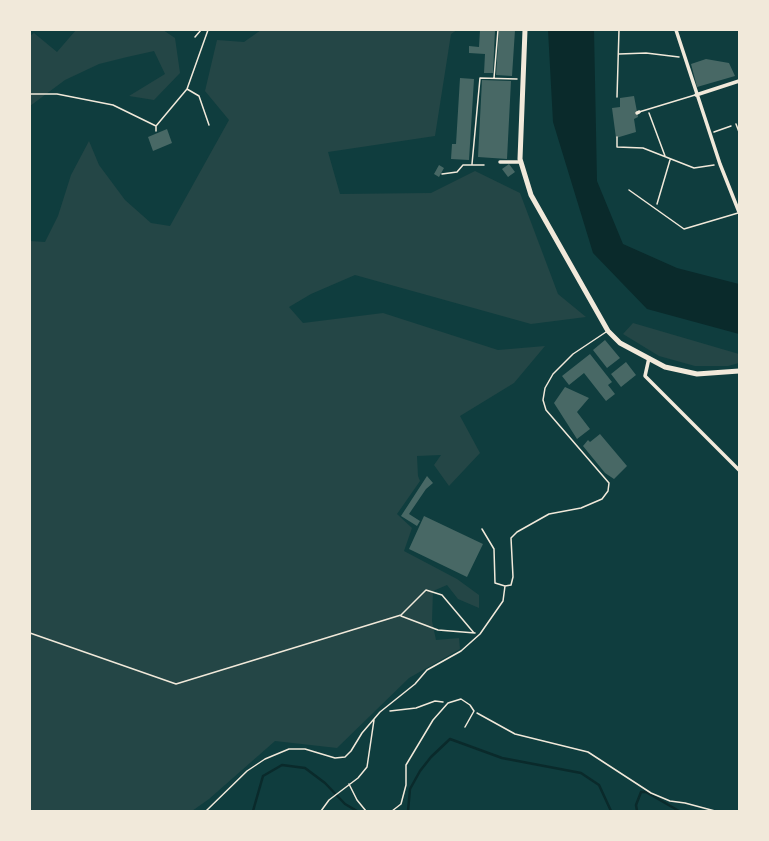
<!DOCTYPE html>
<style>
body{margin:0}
#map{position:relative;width:769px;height:841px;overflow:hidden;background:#0f3d3e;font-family:Raleway,sans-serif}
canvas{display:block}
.frame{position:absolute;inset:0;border:31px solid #f1e9da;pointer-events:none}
</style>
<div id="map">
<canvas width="769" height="841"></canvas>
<div class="frame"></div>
</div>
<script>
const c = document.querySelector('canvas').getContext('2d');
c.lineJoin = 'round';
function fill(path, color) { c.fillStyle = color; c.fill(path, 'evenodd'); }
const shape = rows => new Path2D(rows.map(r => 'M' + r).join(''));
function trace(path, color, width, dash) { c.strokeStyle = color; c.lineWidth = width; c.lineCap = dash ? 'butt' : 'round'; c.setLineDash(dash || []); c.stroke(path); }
fill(shape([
 [76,30,163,30,175,38,180,73,154,100,129,96,165,74,154,51,127,57,99,64,65,80,30,106,30,36,34,33,57,52],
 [261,30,457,30,451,34,435,136,328,152,340,194,431,193,475,171,520,193,558,294,586,317,531,324,355,275,311,294,289,307,303,323,383,313,498,350,545,346,514,383,460,416,480,453,449,486,434,465,441,455,417,456,418,476,420,481,397,514,412,528,404,551,457,579,479,595,479,608,458,599,447,585,433,591,432,621,436,640,459,638,460,649,409,678,337,748,275,741,209,799,192,811,30,811,30,241,45,242,58,216,71,175,89,141,99,165,125,200,151,223,170,226,229,120,205,91,217,40,244,42],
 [633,323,739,354,739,363,728,366,695,366,659,356,623,334]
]), '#244646');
fill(shape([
 [548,30,594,30,597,181,623,244,677,268,739,284,739,334,647,309,593,253,553,122]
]), '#0a2a2b');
trace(shape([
 [253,811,263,776,282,765,305,768,325,783,345,804,357,811],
 [408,811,410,789,420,771,431,757,450,739,502,758,581,773,599,785,611,811],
 [637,811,636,805,641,792,646,792,679,811]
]), '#0a2a2b', 2.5);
fill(shape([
 [480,30,495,30,493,73,484,73,485,54,469,53,469,46,479,47],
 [499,30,515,30,512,76,496,75],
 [706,59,729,63,735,76,697,87,691,64],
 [460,78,474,79,469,160,451,159,452,144,456,144],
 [482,80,511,81,507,159,478,157],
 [634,96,638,117,634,119,636,132,616,138,612,108,620,107,620,98],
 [167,129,172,143,153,151,148,137],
 [509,164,515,172,508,177,502,169],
 [439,165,444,168,439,177,434,174],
 [605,340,620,358,607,368,593,350],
 [590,354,612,382,608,385,615,394,606,401,584,373,569,385,562,376],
 [626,362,636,375,621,387,611,374],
 [565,387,589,398,577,412,590,429,577,439,554,403],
 [600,434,627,466,614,479,605,473,583,446,588,440,590,442],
 [427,476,433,483,426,489,409,514,420,521,417,526,401,516],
 [424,516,483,544,467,577,409,549]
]), '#486865');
trace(shape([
 [619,54,646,53,679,57],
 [494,78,498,30],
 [187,89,199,96,209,125],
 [30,94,57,94,113,105,156,126],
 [617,97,619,30],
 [649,113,665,156],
 [156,131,156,126,187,89,208,30],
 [714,132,731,126],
 [617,137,617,147,643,148,694,168,714,165],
 [472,164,480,78,517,79],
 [442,174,457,172,463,165,484,165],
 [657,204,670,160],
 [401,616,438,630,475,633],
 [30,633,176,684,401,615,426,590,442,595,474,633],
 [390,711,416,708,435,701,443,702],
 [477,713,515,734,588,752,651,793,670,801,685,803,715,811]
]), '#f1e9da', 1.5);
trace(shape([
 [195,37,201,30],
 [639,112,695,95],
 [736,124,739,132],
 [629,190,684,229,738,213],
 [482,529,494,549,495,583,505,586,511,585,513,577,511,538,517,532,549,514,581,508,602,499,608,491,609,483,546,410,543,400,545,388,553,374,573,354,606,332],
 [349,784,357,800,366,811],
 [206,811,247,771,265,759,289,749,305,749,335,758,345,757,351,751,362,733,380,712,415,684,427,670,461,651,480,634,503,601,505,586],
 [321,811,329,800,358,778,367,767,374,720],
 [392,811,401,804,406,785,406,765,433,720,448,703,461,699,470,705,474,711,465,727]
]), '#f1e9da', 1.5);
trace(shape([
 [676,30,720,164,739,212],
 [696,95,739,81],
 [637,113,639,112],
 [500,162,521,162],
 [649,358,645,376,739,470]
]), '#f1e9da', 3.5);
trace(shape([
 [525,30,520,159,531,195,608,331,620,343,665,367,697,374,739,371]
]), '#f1e9da', 5);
</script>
